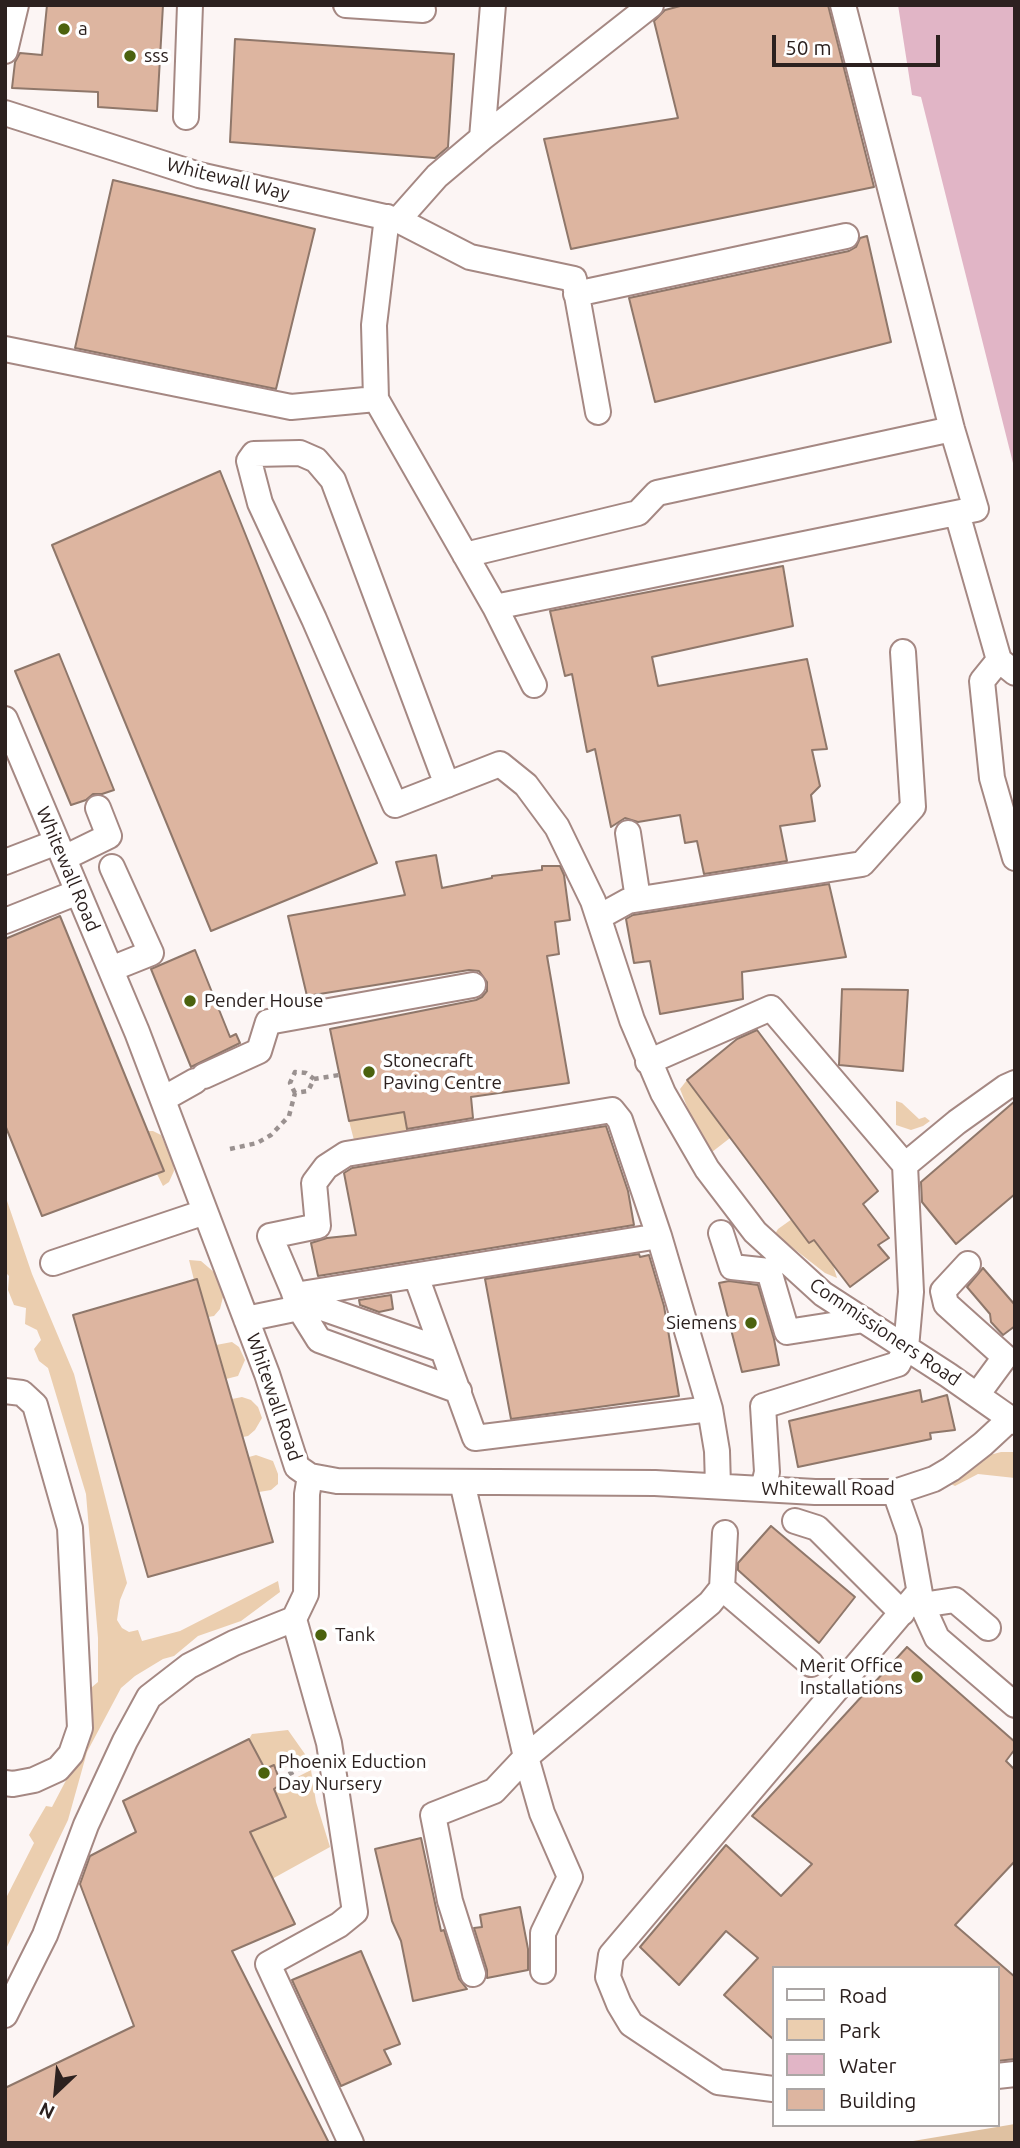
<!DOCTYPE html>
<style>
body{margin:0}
#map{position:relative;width:1020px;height:2148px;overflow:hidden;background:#fcf5f4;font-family:Ubuntu,sans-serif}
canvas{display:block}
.frame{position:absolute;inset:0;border:7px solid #2c211f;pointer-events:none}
.legend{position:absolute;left:772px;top:1966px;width:228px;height:161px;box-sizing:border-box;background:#fff;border:2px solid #aba6a5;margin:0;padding:9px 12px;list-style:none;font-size:21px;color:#2c211f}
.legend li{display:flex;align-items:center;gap:14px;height:35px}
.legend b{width:35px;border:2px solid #aba6a5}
.north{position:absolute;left:21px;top:2057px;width:70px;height:70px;-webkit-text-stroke:5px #fff;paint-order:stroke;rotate:206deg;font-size:19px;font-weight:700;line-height:28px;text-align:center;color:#2c211f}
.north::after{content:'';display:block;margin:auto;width:24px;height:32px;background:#2c211f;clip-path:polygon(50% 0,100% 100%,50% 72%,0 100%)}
.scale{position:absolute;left:772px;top:35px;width:168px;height:32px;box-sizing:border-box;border:4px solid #2c211f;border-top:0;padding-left:9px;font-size:21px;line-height:24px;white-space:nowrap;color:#2c211f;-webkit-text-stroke:5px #fff;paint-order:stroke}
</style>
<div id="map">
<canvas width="1020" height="2148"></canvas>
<div class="frame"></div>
<ul class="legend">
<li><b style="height:9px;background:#fff"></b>Road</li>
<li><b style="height:19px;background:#ebceaf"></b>Park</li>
<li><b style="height:19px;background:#e1b5c6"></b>Water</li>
<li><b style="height:19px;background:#ddb5a0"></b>Building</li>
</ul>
<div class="north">N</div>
<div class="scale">50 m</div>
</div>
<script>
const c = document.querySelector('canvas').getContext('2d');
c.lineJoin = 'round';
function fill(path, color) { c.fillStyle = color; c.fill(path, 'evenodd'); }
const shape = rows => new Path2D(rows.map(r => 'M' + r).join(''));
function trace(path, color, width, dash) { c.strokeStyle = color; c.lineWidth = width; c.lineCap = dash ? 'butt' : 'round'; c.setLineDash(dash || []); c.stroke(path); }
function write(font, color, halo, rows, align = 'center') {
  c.font = font + ' Ubuntu,sans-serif'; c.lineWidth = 7; c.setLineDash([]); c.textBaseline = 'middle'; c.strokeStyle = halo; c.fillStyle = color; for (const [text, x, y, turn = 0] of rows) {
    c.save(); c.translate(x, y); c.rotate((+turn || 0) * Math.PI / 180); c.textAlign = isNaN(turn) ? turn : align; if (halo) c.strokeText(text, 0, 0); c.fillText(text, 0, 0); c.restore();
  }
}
fill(shape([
 [687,1080,730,1138,712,1152,697,1132,680,1089],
 [896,1101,902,1103,919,1119,925,1117,930,1121,923,1126,911,1130,896,1125],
 [404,1112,408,1132,355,1144,349,1121],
 [148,1131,153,1131,161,1135,173,1163,174,1171,169,1182,163,1186,157,1174,164,1170],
 [5,1195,32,1274,74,1374,127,1583,120,1600,117,1620,122,1628,129,1632,138,1630,142,1641,180,1631,278,1581,280,1592,241,1621,198,1636,174,1656,163,1659,135,1676,121,1688,87,1752,68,1820,5,1951,5,1900,34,1843,29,1835,46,1806,52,1807,74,1765,86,1692,98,1682,98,1638,86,1494,48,1368,39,1361,34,1349,41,1340,37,1330,25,1324,26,1308,14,1305,8,1290,9,1276,5,1272],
 [792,1219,814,1240,833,1265,837,1278,825,1273,775,1234,778,1229],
 [189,1260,201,1261,215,1273,223,1297,220,1309,214,1316,208,1317,197,1280,194,1280],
 [232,1342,239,1347,245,1360,238,1376,226,1379,216,1345],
 [242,1397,251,1400,258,1407,262,1418,255,1430,248,1436,243,1437,232,1399],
 [1001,1452,1015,1452,1015,1478,978,1474,955,1486,949,1483,986,1456],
 [256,1455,273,1461,278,1474,278,1484,271,1490,259,1492,249,1457],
 [288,1730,307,1757,277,1771,274,1765,265,1769,249,1739,252,1734],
 [311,1770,316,1802,330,1847,272,1879,250,1832,287,1817,274,1789]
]), '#ebceaf');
fill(shape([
 [1015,2124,1015,2143,901,2143]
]), '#dfc1a1');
fill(shape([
 [898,5,1015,5,1015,471,921,97,912,95]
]), '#e1b5c6');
const building = shape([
 [47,5,163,5,157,111,98,107,98,92,12,88,15,62,20,53,42,55,47,5],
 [684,5,828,5,874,187,571,249,544,139,678,118,654,21,665,10,684,5],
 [235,39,454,54,448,147,435,158,230,142,235,39],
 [113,180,315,229,276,389,75,348,113,180],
 [867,236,891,342,655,402,629,298,849,251,856,247,860,238,867,236],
 [220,471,377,863,211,931,52,545,220,471],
 [783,566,793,626,652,657,658,686,807,659,827,749,812,750,820,786,811,795,815,821,780,826,787,861,704,874,697,841,685,843,680,815,638,822,625,818,611,827,595,749,587,752,572,674,565,676,550,611,783,566],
 [59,654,114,790,102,794,93,794,86,800,71,805,15,671,59,654],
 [436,855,442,888,492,878,492,876,542,870,542,866,560,866,564,875,570,920,555,922,559,954,547,956,569,1083,471,1097,473,1118,407,1129,404,1112,349,1121,330,1029,476,1000,482,997,487,991,487,982,479,971,469,970,307,996,288,916,405,895,396,862,436,855],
 [829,884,846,957,742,972,743,999,660,1014,650,961,634,963,626,919,633,915,829,884],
 [60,916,164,1171,42,1216,5,1125,5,939,60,916],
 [195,950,230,1037,236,1034,240,1043,191,1067,151,969,195,950],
 [842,989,908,990,903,1071,839,1065,842,989],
 [757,1030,878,1191,863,1204,889,1238,878,1245,889,1258,850,1287,814,1240,809,1243,687,1080,737,1039,757,1030],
 [1015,1101,1015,1194,956,1244,922,1202,921,1182,1015,1101],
 [606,1126,628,1191,634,1225,318,1276,311,1243,327,1238,356,1235,344,1173,352,1168,606,1126],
 [639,1254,640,1257,649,1255,664,1306,679,1396,511,1419,485,1279,639,1254],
 [983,1268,1015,1305,1015,1326,1003,1335,991,1322,990,1314,967,1287,983,1268],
 [197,1279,273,1542,148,1577,73,1315,197,1279],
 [729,1281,758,1285,774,1339,779,1365,742,1372,719,1283,729,1281],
 [391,1295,393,1309,379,1312,360,1305,359,1300,391,1295],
 [920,1390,922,1402,947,1395,955,1430,930,1433,931,1439,798,1467,789,1421,920,1390],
 [771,1526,855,1597,819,1643,738,1570,738,1563,771,1526],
 [907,1647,1015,1742,1015,1749,1006,1761,1015,1770,1015,1861,955,1925,1015,1977,1015,2059,997,2061,997,1968,773,1968,773,2039,724,1995,758,1958,726,1931,679,1985,640,1947,726,1845,781,1896,812,1864,752,1816,907,1647],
 [249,1739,265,1769,274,1765,281,1784,274,1789,286,1817,250,1832,295,1924,232,1951,329,2143,5,2143,5,2088,134,2026,80,1884,90,1856,136,1832,123,1801,249,1739],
 [421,1838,441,1931,444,1930,459,1979,467,1989,413,2001,401,1941,392,1921,375,1849,421,1838],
 [520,1907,528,1949,528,1970,487,1978,487,1970,474,1928,482,1927,480,1915,520,1907],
 [361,1951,400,2044,384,2050,391,2064,341,2086,292,1980,361,1951]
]);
fill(building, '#ddb5a0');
trace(building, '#8f776a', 2);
const minor = shape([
 [346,5,423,10],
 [5,51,16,5],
 [5,113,199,175,398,220,437,176,482,138,493,5],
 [186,117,190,5],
 [482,138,651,5],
 [387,217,374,325,376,399,495,607,976,509,952,429,843,5],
 [398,220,470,257,574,279,598,412],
 [576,294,846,236],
 [5,349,291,407,376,399],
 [957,513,999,660,1015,673],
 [465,555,638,513,657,493,952,429],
 [495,607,534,685],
 [999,660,982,681,992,778,1015,858],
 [5,719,137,1032,267,1374,297,1467,310,1476,337,1481,655,1483,815,1492,895,1492,934,1479,951,1469,983,1444,1010,1419],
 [447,785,333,480,316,460,300,453,254,454,249,461,260,503,314,619,395,805,500,764,526,785,557,827,593,901,632,1020,663,1093,707,1169,755,1232,823,1294,948,1375,1015,1422],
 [628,833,638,899],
 [64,858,109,836,98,808],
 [5,862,57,842],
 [599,917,628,901,862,864,913,807,903,652],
 [5,921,78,892],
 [111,969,151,953,112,867],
 [648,1062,771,1008,905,1165],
 [204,1076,259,1051,268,1022,473,985],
 [163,1099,195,1081],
 [721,1233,732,1267,769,1271,787,1332,864,1320],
 [53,1263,205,1212],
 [968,1264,943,1291,946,1304,1005,1357,977,1395],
 [416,1276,475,1438,710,1409,659,1236],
 [246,1319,299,1308,293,1290,270,1236,318,1226,314,1183,326,1167,346,1154,612,1110,620,1120,659,1236,295,1295],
 [443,1350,319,1307,299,1308,319,1340,459,1391],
 [5,1391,22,1393,35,1405,70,1528,80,1728,71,1754,58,1769,34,1780,13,1784,5,1783],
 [710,1409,717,1451,718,1486],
 [462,1482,526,1757,542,1813,570,1877,543,1933,543,1971],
 [763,1489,767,1472,763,1406,898,1364,906,1348,911,1292,905,1165,957,1122,1006,1087,1015,1083],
 [895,1492,909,1532,922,1605,937,1638,1015,1705],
 [795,1521,817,1528,902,1613],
 [722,1588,725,1533],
 [922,1605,955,1600,988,1628],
 [294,1619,329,1743,355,1912,339,1925,268,1964,351,2143],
 [473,1974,450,1901,433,1815,494,1791,526,1757,710,1603,722,1588,811,1664],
 [5,2015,45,1935,86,1825,125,1741,149,1697,189,1666,234,1643,294,1619,306,1594,307,1494,310,1476],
 [997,2076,1015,2074],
 [773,2089,718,2082,631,2024,619,2004,608,1977,611,1955,919,1592]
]);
trace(minor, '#a58883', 28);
trace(shape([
 [295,1093,290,1083,295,1072,306,1073,314,1079],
 [230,1149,257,1143,271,1135,289,1116,295,1093,308,1091,314,1079,339,1075],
 [280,1779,310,1763]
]), '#9a9190', 4.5, [5, 5]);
trace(minor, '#fff', 24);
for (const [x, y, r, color] of [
 [64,29,7,"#4b620e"],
 [130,56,7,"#4b620e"],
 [190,1001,7,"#4b620e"],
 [369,1072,7,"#4b620e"],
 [751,1323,7,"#4b620e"],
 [321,1635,7,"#4b620e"],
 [917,1677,7,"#4b620e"],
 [264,1773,7,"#4b620e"]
]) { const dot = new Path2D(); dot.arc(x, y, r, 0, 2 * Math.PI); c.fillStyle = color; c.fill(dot); trace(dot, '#fff', 2.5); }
write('19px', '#2c211f', '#fff', [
 ["a",78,29],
 ["sss",144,56],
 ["Pender House",204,1001],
 ["Stonecraft",383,1061],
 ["Paving Centre",383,1083],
 ["Siemens",737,1323,"right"],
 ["Tank",335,1635],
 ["Merit Office",903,1666,"right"],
 ["Installations",903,1688,"right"],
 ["Phoenix Eduction",278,1762],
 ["Day Nursery",278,1784]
], 'left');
write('19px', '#2c211f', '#fff', [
 ["Whitewall Way",228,179,14],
 ["Whitewall Road",68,869,67],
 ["Commissioners Road",885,1332,34],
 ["Whitewall Road",274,1397,71],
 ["Whitewall Road",828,1489]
]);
</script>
